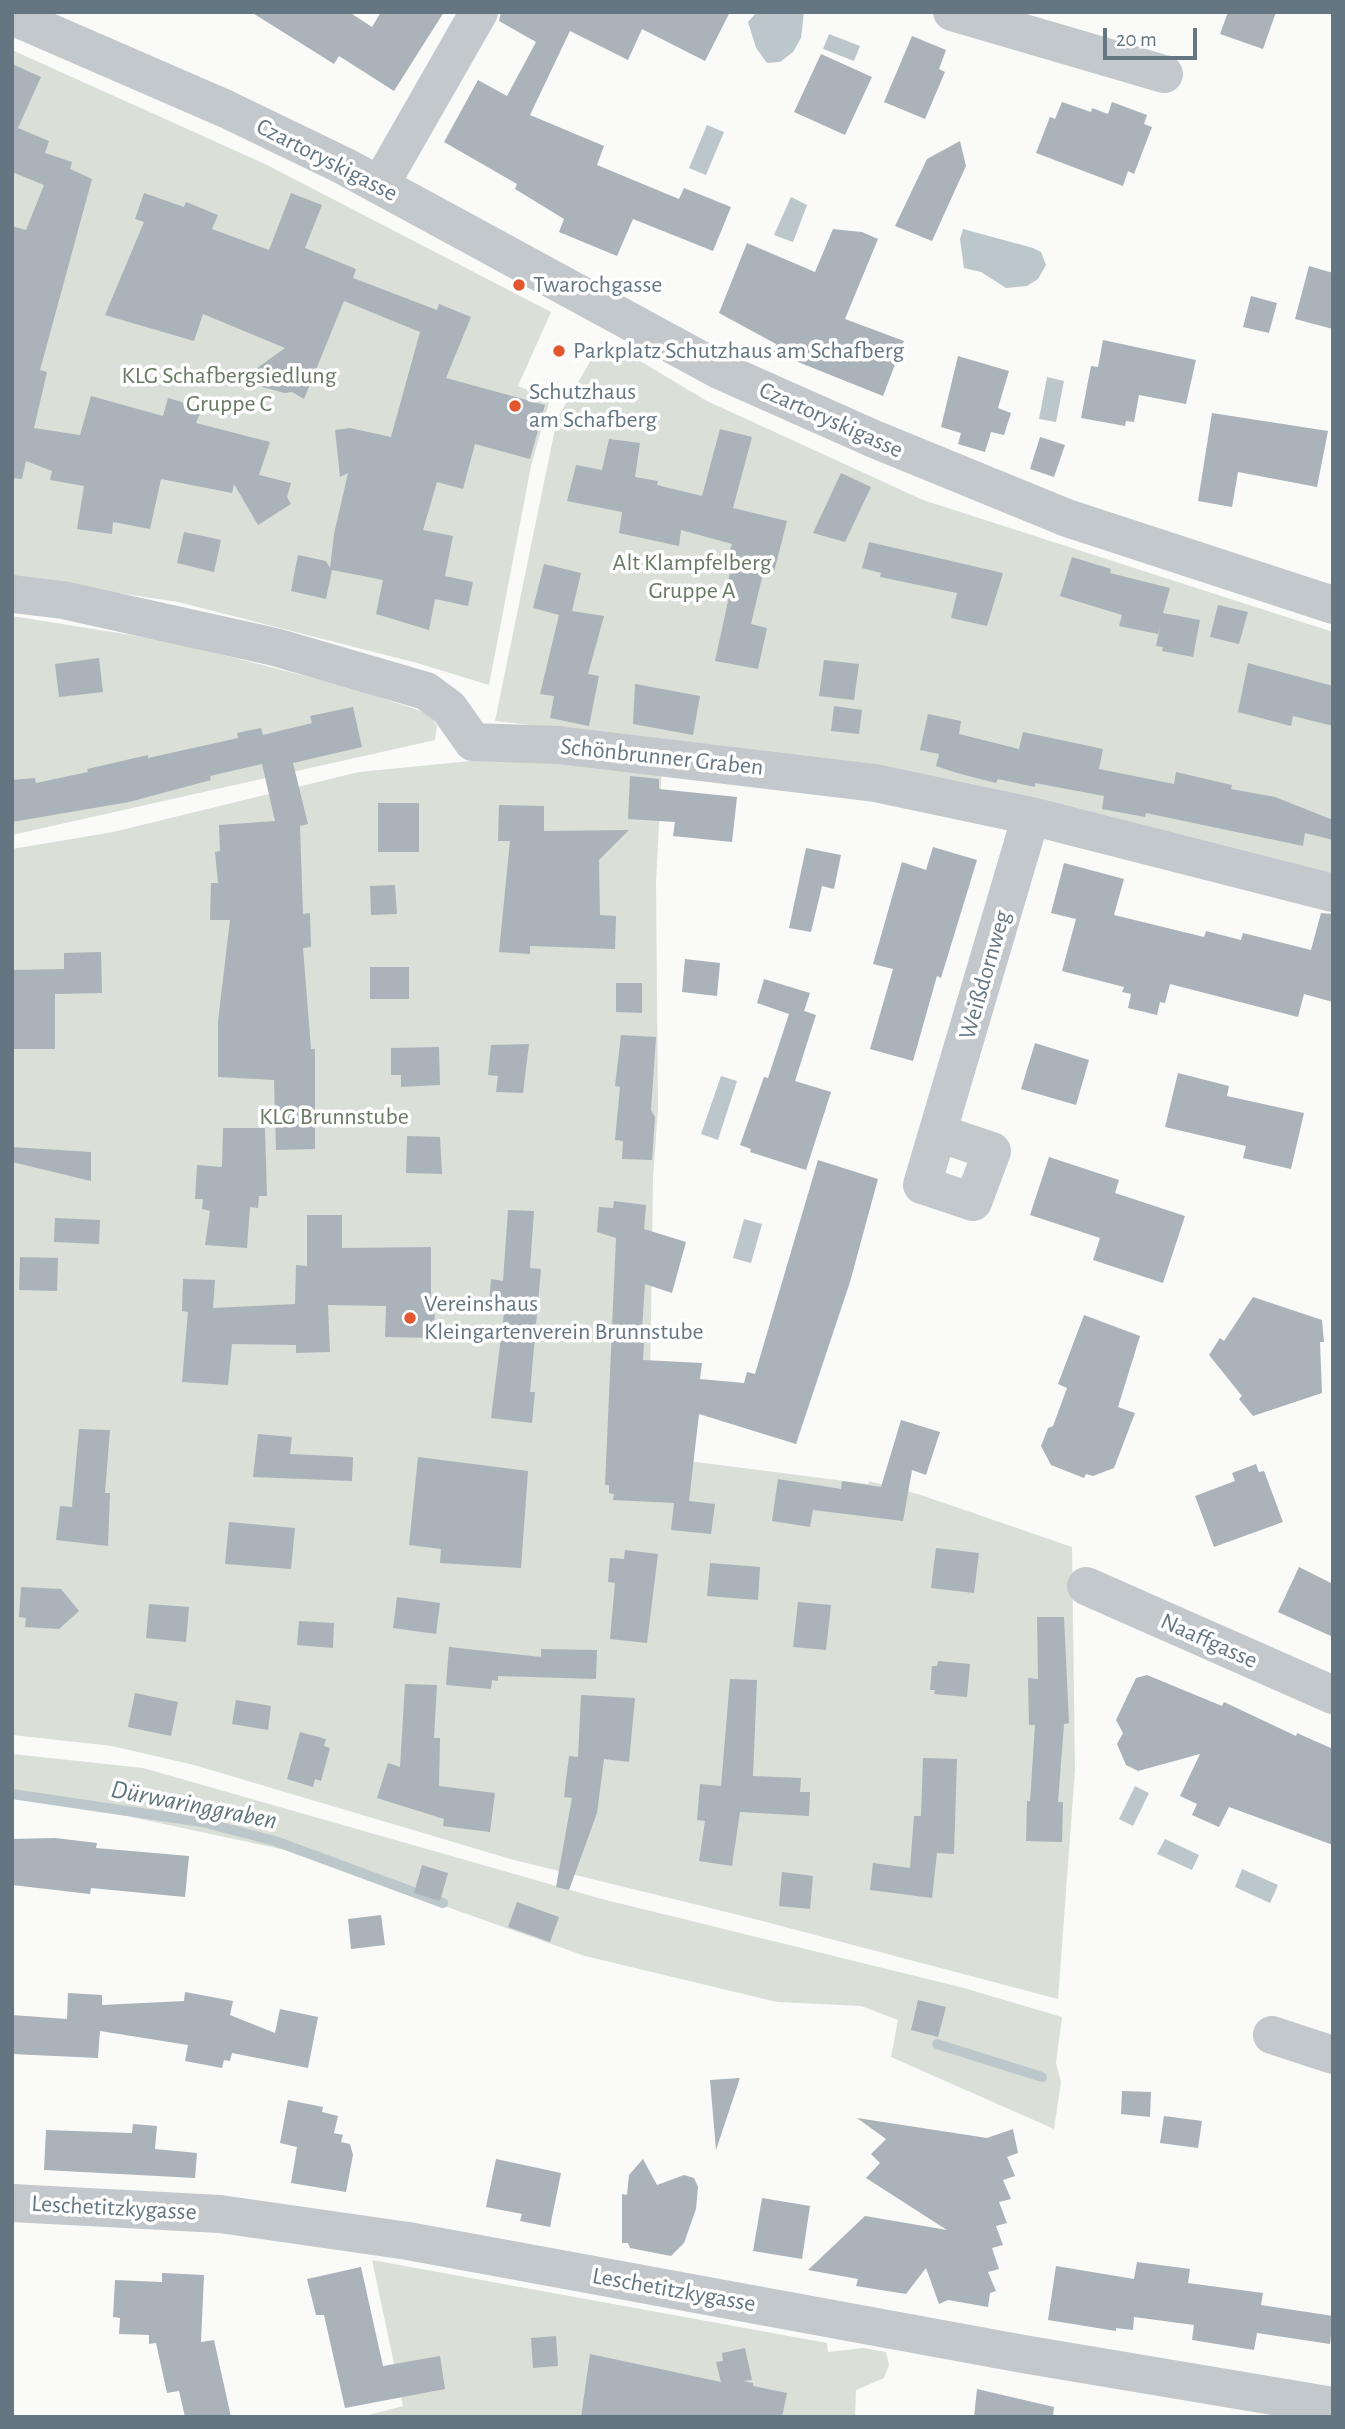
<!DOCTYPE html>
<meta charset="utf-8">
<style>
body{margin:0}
#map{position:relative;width:1345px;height:2429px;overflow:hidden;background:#fafaf8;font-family:"Alegreya Sans",sans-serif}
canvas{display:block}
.frame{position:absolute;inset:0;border:14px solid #657683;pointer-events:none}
.scale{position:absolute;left:1103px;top:28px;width:94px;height:32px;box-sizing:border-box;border:4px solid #657683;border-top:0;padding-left:9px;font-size:21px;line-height:24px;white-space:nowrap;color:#657683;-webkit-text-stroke:5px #fff;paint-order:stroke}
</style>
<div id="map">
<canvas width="1345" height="2429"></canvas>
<div class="frame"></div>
<div class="scale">20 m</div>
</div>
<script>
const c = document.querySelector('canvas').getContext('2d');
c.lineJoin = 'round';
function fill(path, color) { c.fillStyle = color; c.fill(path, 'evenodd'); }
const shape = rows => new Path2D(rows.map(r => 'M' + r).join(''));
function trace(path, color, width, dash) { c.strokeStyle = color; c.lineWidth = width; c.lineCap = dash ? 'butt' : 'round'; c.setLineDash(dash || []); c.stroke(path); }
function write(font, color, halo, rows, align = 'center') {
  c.font = font + ' "Alegreya Sans",sans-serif'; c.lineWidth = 7; c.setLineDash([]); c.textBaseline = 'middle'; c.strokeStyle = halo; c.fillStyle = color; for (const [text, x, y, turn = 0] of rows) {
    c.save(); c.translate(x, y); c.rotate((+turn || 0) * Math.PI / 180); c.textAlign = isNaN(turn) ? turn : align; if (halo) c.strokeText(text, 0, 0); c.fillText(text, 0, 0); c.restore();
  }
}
fill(shape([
 [12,50,265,164,551,312,518,386,550,399,531,466,489,685,417,663,178,602,12,577],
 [603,339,707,401,923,500,1333,632,1333,876,864,764,495,721,557,419],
 [12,616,168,641,349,687,430,714,437,726,435,740,12,835],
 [562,752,662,764,656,883,658,1108,653,1178,649,1456,868,1484,869,1481,918,1494,1072,1547,1075,1770,1058,1999,747,1917,514,1860,194,1765,112,1746,12,1735,12,849,113,832,359,772],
 [12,1754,143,1768,602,1899,964,1988,1062,2017,1056,2063,1061,2082,1054,2129,891,2057,898,2020,861,2006,777,2002,585,1956,290,1851,108,1812,12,1797],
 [372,2260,827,2343,828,2352,864,2348,886,2352,889,2365,884,2378,856,2390,855,2417,361,2417,403,2406]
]), '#dadfd7');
fill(shape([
 [757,12,804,12,801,38,793,52,780,62,767,63,756,48,748,22],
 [829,34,860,46,854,61,823,49],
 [707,125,724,132,706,175,689,168],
 [791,197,807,205,793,242,774,235],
 [963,229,1033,248,1041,252,1046,265,1038,279,1027,286,1006,288,981,272,964,268,960,239],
 [1047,377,1064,381,1056,422,1039,419],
 [721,1076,737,1081,718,1140,701,1134],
 [744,1219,762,1224,751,1263,733,1258],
 [1135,1786,1149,1793,1133,1826,1119,1819],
 [1165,1839,1199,1855,1192,1870,1157,1854],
 [1242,1869,1278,1885,1270,1903,1235,1887]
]), '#bbc7cb');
trace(shape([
 [12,1794,202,1822,275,1841,443,1903],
 [937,2044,1042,2077]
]), '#bbc7cb', 10);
fill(shape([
 [251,12,349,12,372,27,381,12,444,12,394,91,339,56,334,64],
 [501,12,730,12,705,61,642,29,628,60,570,31,530,115,604,146,597,165,679,199,684,188,731,207,713,251,633,219,617,256,559,232,564,219,515,189,517,184,444,142,478,80,507,96,536,42,499,21],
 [1228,12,1276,12,1263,49,1220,34],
 [912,36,946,50,939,69,945,72,925,119,884,102],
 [821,54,872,77,845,135,794,112],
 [12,64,41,77,18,128,49,141,45,153,72,162,70,169,92,179,40,370,47,372,34,428,80,435,91,396,163,416,168,398,202,408,196,423,270,442,259,475,291,483,287,497,291,504,258,525,234,484,232,493,161,479,150,529,113,522,112,534,77,529,84,486,50,480,52,471,26,461,22,479,12,478,12,226,26,230,44,185,12,172],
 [1062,102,1091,112,1092,108,1108,114,1112,102,1147,115,1144,124,1152,127,1134,174,1128,171,1123,186,1036,153,1050,117,1055,119],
 [960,141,966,166,932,241,895,226,927,159],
 [144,193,184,207,186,202,218,215,212,229,269,250,291,193,322,205,305,248,356,269,353,278,437,310,439,304,471,317,446,378,545,405,530,459,475,444,463,489,437,482,423,530,453,536,445,576,473,582,468,606,435,599,429,630,376,614,383,580,332,570,326,599,291,591,298,555,326,561,330,568,334,534,348,473,340,477,335,430,350,428,391,437,420,332,344,301,304,399,292,392,285,393,239,381,285,348,203,314,194,341,105,315,144,222,135,219],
 [833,229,862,232,878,239,845,319,904,341,883,396,773,352,776,344,719,313,747,243,815,272],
 [1309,266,1333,273,1333,329,1295,319],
 [1251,296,1277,303,1269,333,1243,327],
 [1103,340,1196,360,1186,404,1139,395,1134,422,1126,421,1125,426,1081,418,1091,366,1098,367],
 [958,356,1009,371,998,408,1011,413,1004,435,991,432,985,452,958,444,961,433,941,427],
 [1212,413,1328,431,1317,487,1238,472,1232,507,1198,501],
 [720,429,752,437,733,508,787,521,774,572,764,569,751,624,767,628,758,669,715,661,732,583,728,582,731,567,726,566,732,544,681,530,679,546,619,533,622,512,567,501,576,465,602,470,609,439,640,443,635,477,658,481,657,485,702,496],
 [1040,437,1065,445,1054,477,1030,469],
 [841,473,871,487,845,542,813,533],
 [184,532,221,540,214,572,177,563],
 [869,542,1003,573,987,626,951,618,957,593,880,577,881,573,862,568],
 [1072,557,1111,569,1110,573,1170,588,1163,613,1200,620,1193,657,1162,651,1163,647,1156,646,1161,621,1158,634,1119,626,1122,615,1060,596],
 [544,564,581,573,572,611,604,616,588,674,599,676,589,726,550,718,554,696,540,694,559,615,533,608],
 [1218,605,1248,612,1239,644,1210,637],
 [99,658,103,692,59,697,55,664],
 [824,660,859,664,854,700,819,696],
 [1248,663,1333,686,1333,726,1293,716,1291,726,1238,712],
 [635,684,700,696,693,735,633,724],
 [834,706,862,710,859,734,831,731],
 [353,707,362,747,293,763,308,824,300,826,303,914,310,913,311,947,303,948,311,1049,315,1049,315,1149,276,1150,274,1080,218,1077,218,1021,230,920,210,920,211,883,218,883,215,852,220,851,219,825,275,821,262,764,210,776,211,780,129,802,12,822,12,780,35,778,36,783,88,772,87,769,148,755,148,758,238,738,237,733,261,728,263,735,312,723,310,716],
 [928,714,961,721,959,734,1019,749,1023,732,1103,749,1099,769,1174,784,1176,772,1232,785,1231,789,1275,797,1333,820,1333,840,1305,833,1303,846,1146,813,1145,817,1102,809,1104,796,1035,783,1035,787,998,779,996,783,957,773,936,766,939,754,920,750],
 [630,776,659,779,659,789,737,797,732,842,673,836,675,822,628,819],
 [378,803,419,803,419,852,378,852],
 [499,805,544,806,544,831,629,830,599,860,600,915,616,916,615,949,530,946,530,954,499,952,510,841,498,841],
 [933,847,977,860,941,978,937,976,913,1061,870,1049,893,969,873,964,902,862,926,870],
 [806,848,841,855,834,889,822,886,811,932,789,928],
 [1064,863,1124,879,1114,915,1204,937,1206,931,1241,940,1243,933,1311,950,1321,913,1333,914,1333,1002,1304,994,1298,1017,1170,984,1165,1003,1160,1002,1157,1015,1128,1008,1131,994,1122,992,1124,987,1062,971,1076,919,1051,913],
 [395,885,397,914,371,915,370,886],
 [101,952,102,993,55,994,55,1049,13,1049,12,970,64,969,64,953],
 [685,959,720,963,717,996,682,992],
 [370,967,409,967,409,999,370,999],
 [764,979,810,993,804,1011,816,1015,795,1081,831,1092,806,1170,750,1152,751,1149,740,1145,764,1077,768,1078,789,1014,757,1003],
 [616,983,642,983,642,1013,616,1012],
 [621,1035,656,1037,651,1110,655,1117,652,1160,622,1159,623,1141,615,1140,620,1087,615,1086],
 [1035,1043,1089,1060,1076,1105,1021,1089],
 [529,1044,523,1093,496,1092,498,1076,488,1075,491,1045],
 [439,1047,440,1085,401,1087,401,1075,391,1075,391,1048],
 [1178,1073,1229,1086,1227,1096,1304,1113,1291,1169,1243,1158,1246,1146,1165,1127],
 [223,1128,265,1128,267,1196,259,1196,258,1208,250,1207,247,1248,205,1245,210,1211,202,1209,203,1199,195,1199,197,1165,222,1167],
 [407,1136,440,1137,442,1174,406,1173],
 [12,1147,91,1152,91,1181,12,1162],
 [1049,1157,1119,1180,1115,1193,1185,1216,1163,1283,1093,1260,1100,1238,1030,1215],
 [818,1160,878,1179,850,1282,796,1444,699,1414,689,1501,715,1504,711,1534,671,1530,674,1503,613,1500,614,1494,609,1493,609,1485,605,1485,616,1238,597,1232,599,1207,613,1208,614,1201,646,1205,644,1229,686,1242,672,1293,645,1284,641,1343,644,1343,643,1360,702,1363,700,1379,744,1383,747,1372,755,1374],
 [508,1210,534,1211,530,1268,541,1269,530,1392,535,1392,532,1423,491,1418,505,1305,489,1304,491,1279,503,1281],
 [307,1215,342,1215,342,1248,431,1247,431,1300,435,1300,434,1338,385,1337,386,1306,328,1305,330,1352,296,1353,296,1345,232,1344,228,1385,182,1382,188,1312,182,1311,183,1279,215,1280,213,1308,295,1304,296,1265,307,1266],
 [55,1218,100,1220,99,1244,54,1242],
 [20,1257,58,1258,57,1291,19,1290],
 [1253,1297,1322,1320,1324,1342,1320,1342,1322,1393,1253,1416,1239,1399,1242,1396,1209,1355,1220,1338,1224,1341],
 [1084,1315,1140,1336,1118,1407,1135,1413,1114,1468,1093,1476,1086,1474,1084,1478,1051,1465,1041,1446,1048,1428,1053,1426,1067,1388,1058,1384],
 [901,1420,940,1432,926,1475,912,1470,903,1521,813,1510,810,1527,772,1521,778,1479,841,1489,842,1481,881,1487],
 [79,1429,110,1430,105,1493,110,1493,108,1546,56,1540,60,1506,72,1507],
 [258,1434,292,1437,290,1454,353,1457,352,1481,253,1477],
 [418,1457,528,1471,521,1568,440,1563,441,1549,409,1545],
 [1256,1464,1259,1472,1264,1471,1283,1522,1214,1547,1195,1496,1235,1481,1232,1473],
 [229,1522,295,1528,291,1569,225,1564],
 [936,1548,979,1553,974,1593,931,1588],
 [625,1550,658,1554,647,1643,610,1639,615,1583,608,1582,610,1558,624,1559],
 [710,1563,760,1567,758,1600,707,1596],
 [1299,1567,1333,1584,1333,1637,1278,1612],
 [21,1587,61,1589,79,1611,59,1629,25,1627,26,1618,19,1617],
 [397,1597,440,1603,436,1634,393,1628],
 [798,1602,831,1605,826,1650,793,1647],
 [149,1604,189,1607,186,1642,146,1638],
 [1037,1617,1064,1617,1069,1723,1064,1724,1058,1802,1063,1802,1062,1842,1026,1841,1027,1801,1030,1801,1035,1725,1029,1725,1028,1678,1038,1679],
 [299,1621,334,1623,333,1648,297,1645],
 [449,1647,541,1657,541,1649,597,1650,596,1679,498,1676,498,1681,492,1680,491,1689,446,1685],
 [938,1661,970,1664,967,1697,934,1694,935,1690,930,1690,932,1666,937,1666],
 [1147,1675,1222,1706,1224,1702,1296,1736,1297,1733,1333,1749,1333,1845,1229,1807,1219,1827,1192,1815,1197,1804,1180,1796,1200,1754,1138,1771,1126,1765,1117,1744,1123,1733,1116,1720,1136,1678],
 [730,1679,757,1680,753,1776,801,1778,800,1792,810,1792,809,1816,740,1812,732,1866,699,1861,705,1821,697,1820,700,1784,721,1786],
 [405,1684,437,1685,434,1738,440,1738,439,1786,495,1793,490,1832,443,1826,444,1819,377,1798,388,1763,400,1767],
 [135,1693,178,1702,171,1736,128,1727],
 [581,1695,635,1698,629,1762,604,1759,597,1813,569,1890,556,1887,572,1798,564,1797,569,1756,578,1757],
 [236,1700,271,1706,268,1730,232,1724],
 [300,1732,326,1739,324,1746,330,1748,321,1781,315,1779,313,1787,287,1779],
 [923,1758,957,1759,954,1854,937,1853,932,1898,870,1890,873,1863,910,1868,914,1816,921,1816],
 [55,1838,97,1843,96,1848,189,1856,185,1897,91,1888,90,1894,12,1885,12,1839],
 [422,1865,448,1873,440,1901,414,1893],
 [782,1872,813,1876,810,1909,779,1906],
 [517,1902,559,1917,550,1942,508,1927],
 [381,1915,385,1945,351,1949,348,1919],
 [185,1992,233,2001,230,2015,275,2033,280,2009,318,2017,308,2068,232,2053,230,2061,224,2060,222,2068,185,2061,188,2045,100,2031,98,2058,12,2054,12,2015,67,2019,68,1993,102,1995,102,2005,184,2001],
 [918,2000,946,2007,938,2037,911,2030],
 [740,2078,716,2150,710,2080],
 [1122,2091,1151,2092,1150,2117,1121,2114],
 [288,2100,323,2107,322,2112,338,2116,334,2133,343,2135,341,2142,350,2144,353,2155,346,2192,291,2183,297,2147,280,2143],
 [1164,2116,1202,2121,1198,2148,1160,2143],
 [857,2118,987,2138,1013,2129,1018,2153,1007,2157,1015,2176,1003,2180,1011,2199,999,2202,1007,2223,996,2226,1003,2245,992,2248,999,2269,988,2272,996,2291,990,2293,988,2307,948,2300,939,2304,926,2268,906,2294,856,2286,858,2279,808,2270,865,2216,947,2230,866,2178,880,2163,871,2154,886,2139],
 [133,2124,157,2126,155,2149,197,2153,195,2178,44,2170,46,2130,132,2133],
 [496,2159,561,2173,550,2227,520,2221,522,2214,486,2207],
 [643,2159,657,2185,684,2175,694,2178,698,2187,696,2209,684,2243,671,2256,630,2248,628,2243,622,2243,622,2194,627,2195,629,2175],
 [762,2198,810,2206,802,2259,753,2251],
 [1137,2262,1190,2269,1188,2283,1263,2293,1261,2305,1333,2316,1330,2344,1257,2333,1254,2350,1192,2340,1194,2325,1134,2317,1133,2330,1116,2328,1116,2331,1048,2320,1056,2266,1134,2279],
 [361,2267,383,2366,440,2356,445,2389,345,2408,324,2315,316,2315,307,2279],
 [162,2273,204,2275,201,2342,214,2340,231,2417,185,2417,179,2391,167,2393,156,2343,149,2344,149,2335,119,2334,120,2318,113,2317,115,2280,162,2282],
 [556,2336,558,2366,533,2368,531,2338],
 [745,2348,752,2380,743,2381,753,2383,753,2386,787,2393,782,2417,581,2417,590,2354,721,2382,716,2362,723,2361,722,2353],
 [977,2389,1054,2407,1053,2417,974,2417]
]), '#aab3b9');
trace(shape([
 [952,12,1164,74],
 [12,16,226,109,344,166,721,371,874,439,1067,518,1333,605],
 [380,185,479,12],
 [12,594,63,600,275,647,426,691,449,708,473,742,558,745,875,783,1031,816,1333,893],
 [938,1133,992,1151,973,1202,922,1185,1031,816],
 [1086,1586,1333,1695],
 [1272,2035,1333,2055],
 [12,2203,220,2214,408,2241,1023,2354,1333,2406]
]), '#c3c8cc', 38);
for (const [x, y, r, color] of [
 [519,285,7,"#e4572e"],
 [559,351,7,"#e4572e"],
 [515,406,7,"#e4572e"],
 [410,1318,7,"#e4572e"]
]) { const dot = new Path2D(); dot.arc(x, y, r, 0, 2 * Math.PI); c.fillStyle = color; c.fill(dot); trace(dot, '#fff', 2.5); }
write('24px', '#657683', '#fff', [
 ["Czartoryskigasse",327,160,27],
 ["Czartoryskigasse",831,420,24],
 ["Schönbrunner Graben",662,757,6],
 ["Weißdornweg",985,975,-74],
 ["Naaffgasse",1209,1641,24],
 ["Leschetitzkygasse",114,2208,3],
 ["Leschetitzkygasse",674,2290,10]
]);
write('24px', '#657683', '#fff', [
 ["Twarochgasse",533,285],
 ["Parkplatz Schutzhaus am Schafberg",573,351],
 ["Schutzhaus",529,392],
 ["am Schafberg",529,420],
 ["Vereinshaus",424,1304],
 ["Kleingartenverein Brunnstube",424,1332]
], 'left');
write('24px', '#687a64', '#fff', [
 ["KLG Schafbergsiedlung",229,376],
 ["Gruppe C",229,404],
 ["Alt Klampfelberg",692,563],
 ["Gruppe A",692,591],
 ["KLG Brunnstube",334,1117]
]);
write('italic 26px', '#60757c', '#fff', [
 ["Dürwaringgraben",194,1805,11]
]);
</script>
